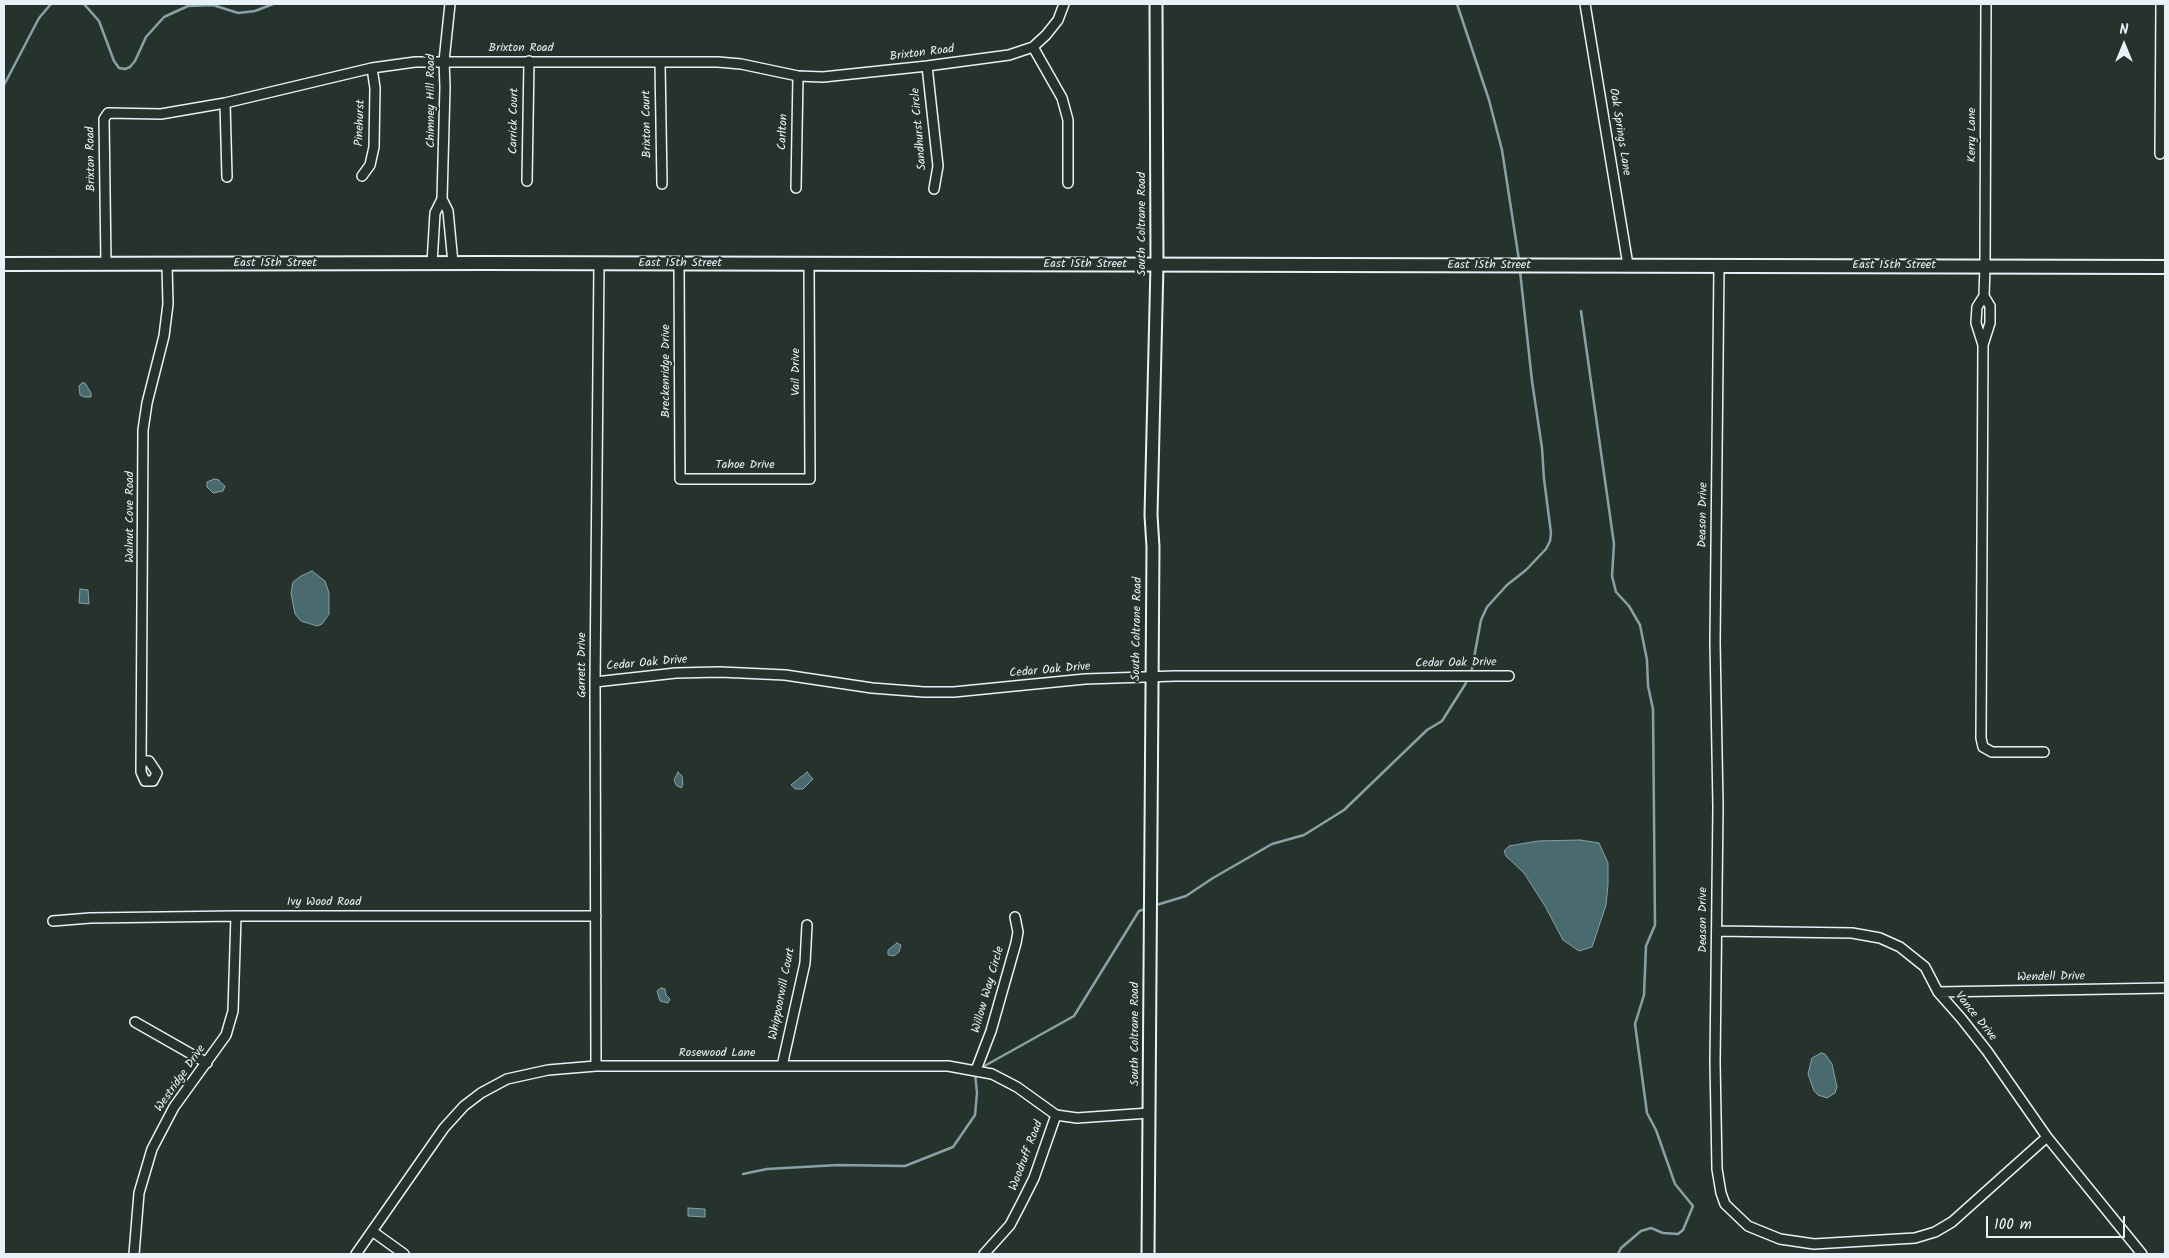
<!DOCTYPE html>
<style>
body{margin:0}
#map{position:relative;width:2169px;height:1258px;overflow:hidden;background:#26332d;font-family:Kalam,sans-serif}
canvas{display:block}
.frame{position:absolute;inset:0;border:5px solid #e8f1f8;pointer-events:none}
.north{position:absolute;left:2099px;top:20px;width:50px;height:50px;-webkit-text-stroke:4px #26332d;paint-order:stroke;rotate:0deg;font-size:14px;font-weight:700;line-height:20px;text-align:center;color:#e8f1f8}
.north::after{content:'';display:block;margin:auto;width:18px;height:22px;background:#e8f1f8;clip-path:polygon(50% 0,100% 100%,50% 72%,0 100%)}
.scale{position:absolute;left:1986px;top:1216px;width:139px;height:22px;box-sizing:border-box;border:2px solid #e8f1f8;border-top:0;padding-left:6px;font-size:15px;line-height:18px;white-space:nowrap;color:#e8f1f8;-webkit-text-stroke:4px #26332d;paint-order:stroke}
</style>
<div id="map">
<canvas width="2169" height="1258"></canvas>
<div class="frame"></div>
<div class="north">N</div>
<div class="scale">100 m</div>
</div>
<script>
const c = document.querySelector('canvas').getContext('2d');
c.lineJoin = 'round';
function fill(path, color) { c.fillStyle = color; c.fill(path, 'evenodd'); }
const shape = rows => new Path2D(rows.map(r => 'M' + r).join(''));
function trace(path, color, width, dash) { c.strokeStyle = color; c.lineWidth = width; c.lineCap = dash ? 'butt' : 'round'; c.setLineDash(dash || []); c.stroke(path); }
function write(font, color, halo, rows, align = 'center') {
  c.font = font + ' Kalam,sans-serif'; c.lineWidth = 4.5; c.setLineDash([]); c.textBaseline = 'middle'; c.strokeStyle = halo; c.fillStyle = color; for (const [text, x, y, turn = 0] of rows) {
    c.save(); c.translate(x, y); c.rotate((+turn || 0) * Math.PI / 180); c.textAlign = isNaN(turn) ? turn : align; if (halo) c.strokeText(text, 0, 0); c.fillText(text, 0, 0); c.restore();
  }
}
const water = shape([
 [82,383,85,383,91,393,91,397,84,397,80,395,79,386,82,383],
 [214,479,219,480,220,482,225,486,223,491,213,493,207,487,207,482,214,479],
 [312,571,325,581,329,593,329,614,322,624,317,626,301,621,295,614,291,593,293,582,301,576,312,571],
 [80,589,88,590,89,604,79,603,80,589],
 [678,772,682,776,683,785,681,788,676,785,674,780,678,772],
 [807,772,813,779,803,789,795,789,791,785,807,772],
 [1580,840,1599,843,1608,863,1608,885,1606,905,1592,947,1579,951,1563,940,1545,906,1524,873,1506,856,1504,851,1509,846,1538,841,1580,840],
 [897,943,901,945,899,952,894,956,888,955,888,950,897,943],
 [661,988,665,989,666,995,670,999,668,1003,660,1001,657,991,661,988],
 [1821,1053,1825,1054,1832,1064,1837,1087,1835,1093,1827,1098,1818,1095,1814,1091,1808,1074,1812,1058,1821,1053],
 [688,1208,705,1209,705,1217,688,1216,688,1208]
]);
fill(water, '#496b6f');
trace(water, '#89a1a6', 1);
trace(shape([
 [84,4,99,21,114,61,119,68,125,69,130,67,135,61,146,37,164,17,188,6,213,5,238,13,255,11,273,4],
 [1457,4,1489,100,1502,150,1519,260],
 [4,85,39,18,51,4],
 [1581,311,1614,544,1612,576,1616,592,1629,606,1640,625,1647,660,1648,686,1653,709,1655,925,1646,946,1644,995,1635,1024,1647,1113,1656,1130,1675,1184,1693,1206,1683,1230,1678,1234,1663,1233,1651,1228,1641,1231,1621,1248,1618,1254],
 [1471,674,1481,620,1487,607,1507,585,1526,570,1546,549,1550,541,1551,533,1544,479,1542,448,1532,381,1520,271],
 [1153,906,1186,896,1213,878,1272,844,1304,835,1344,810,1427,730,1442,721,1466,683],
 [979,1069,1074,1016,1139,911,1148,908],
 [743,1174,767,1169,838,1165,905,1166,953,1147,975,1115,977,1093,975,1073]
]), '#89a1a6', 2.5);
const minor = shape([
 [1585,4,1628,265],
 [1986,4,1985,266,1984,296,1977,307,1976,323,1983,345,1981,738,1983,747,1992,752,2044,752],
 [1033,47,1062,98,1068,120,1068,183],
 [660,63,662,184],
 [927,66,938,166,934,189],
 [225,103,227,177],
 [2160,154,2161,4],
 [362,176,370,165,374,147,375,88,372,68],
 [527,181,529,61],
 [796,188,798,76],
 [442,199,448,211,453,263],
 [432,263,435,213,442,199,445,87,444,61,450,4],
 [106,264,104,119,108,113,161,114,225,103,372,68,415,62,718,62,741,64,798,76,823,77,927,66,1009,55,1033,47,1046,35,1058,20,1064,4],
 [679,264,680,479,810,479,809,265],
 [1719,266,1715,642,1718,807,1715,1062,1717,1169,1721,1193,1725,1204,1748,1226,1780,1239,1814,1244,1915,1238,1935,1232,1952,1222,2047,1137],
 [1983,345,1990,323,1990,306,1984,296],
 [595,682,676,673,720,672,785,675,872,688,924,692,954,692,1085,679,1175,676,1509,676],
 [141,761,149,761,157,773,153,781,145,781,141,772,143,430,147,403,164,336,168,304,167,265],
 [53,921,90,918,236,916,596,916],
 [1717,931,1852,933,1880,938,1900,947,1925,967,1938,992,1961,1018,1987,1051,2047,1137,2142,1254],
 [1938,992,2165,988],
 [135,1022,207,1063],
 [596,1066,595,682,599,263],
 [782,1066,805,963,807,925],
 [976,1070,991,1031,1016,943,1018,932,1015,917],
 [372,1231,404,1254],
 [134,1254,139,1193,152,1149,174,1107,226,1035,233,1011,236,916],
 [356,1254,444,1128,464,1106,481,1093,507,1079,548,1070,596,1066,948,1066,992,1074,1017,1087,1056,1115,1077,1118,1149,1113],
 [984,1254,1010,1225,1022,1202,1034,1178,1056,1115]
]);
const secondary = shape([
 [1148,1254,1153,547,1151,515,1157,265,1156,4]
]);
const primary = shape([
 [4,264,486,263,2165,267]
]);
trace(minor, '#e8f1f8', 12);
trace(secondary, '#e8f1f8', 15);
trace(primary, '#e8f1f8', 16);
trace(minor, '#26332d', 9);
trace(secondary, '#26332d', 11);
trace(primary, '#26332d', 12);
write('12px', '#e8f1f8', '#26332d', [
 ["Brixton Road",521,49],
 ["Brixton Road",922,54,-7],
 ["Chimney Hill Road",432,101,-90],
 ["Carrick Court",515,121,-89],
 ["Pinehurst",361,123,-88],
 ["Brixton Court",648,124,-91],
 ["Sandhurst Circle",920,129,-95],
 ["Carlton",784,132,-88],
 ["Oak Springs Lane",1619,132,81],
 ["Kerry Lane",1973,135,-90],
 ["Brixton Road",92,159,-91],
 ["South Coltrane Road",1143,224,-90],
 ["East 15th Street",275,264],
 ["East 15th Street",680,264],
 ["East 15th Street",1085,265],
 ["East 15th Street",1489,266],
 ["East 15th Street",1894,266],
 ["Breckenridge Drive",667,371,-90],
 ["Vail Drive",797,372,-90],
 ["Tahoe Drive",745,466],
 ["Deason Drive",1704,515,-89],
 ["Walnut Cove Road",131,517,-90],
 ["South Coltrane Road",1138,629,-89],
 ["Cedar Oak Drive",647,664,-5],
 ["Cedar Oak Drive",1456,664,-1],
 ["Garrett Drive",583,665,-90],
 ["Cedar Oak Drive",1050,671,-5],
 ["Ivy Wood Road",324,903],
 ["Deason Drive",1704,920,-90],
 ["Wendell Drive",2051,978,-1],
 ["Willow Way Circle",989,990,-74],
 ["Whippoorwill Court",783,994,-79],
 ["Vance Drive",1975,1017,51],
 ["South Coltrane Road",1136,1034,-90],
 ["Rosewood Lane",717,1054],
 ["Westridge Drive",181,1079,-55],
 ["Woodruff Road",1027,1156,-69]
]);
</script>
